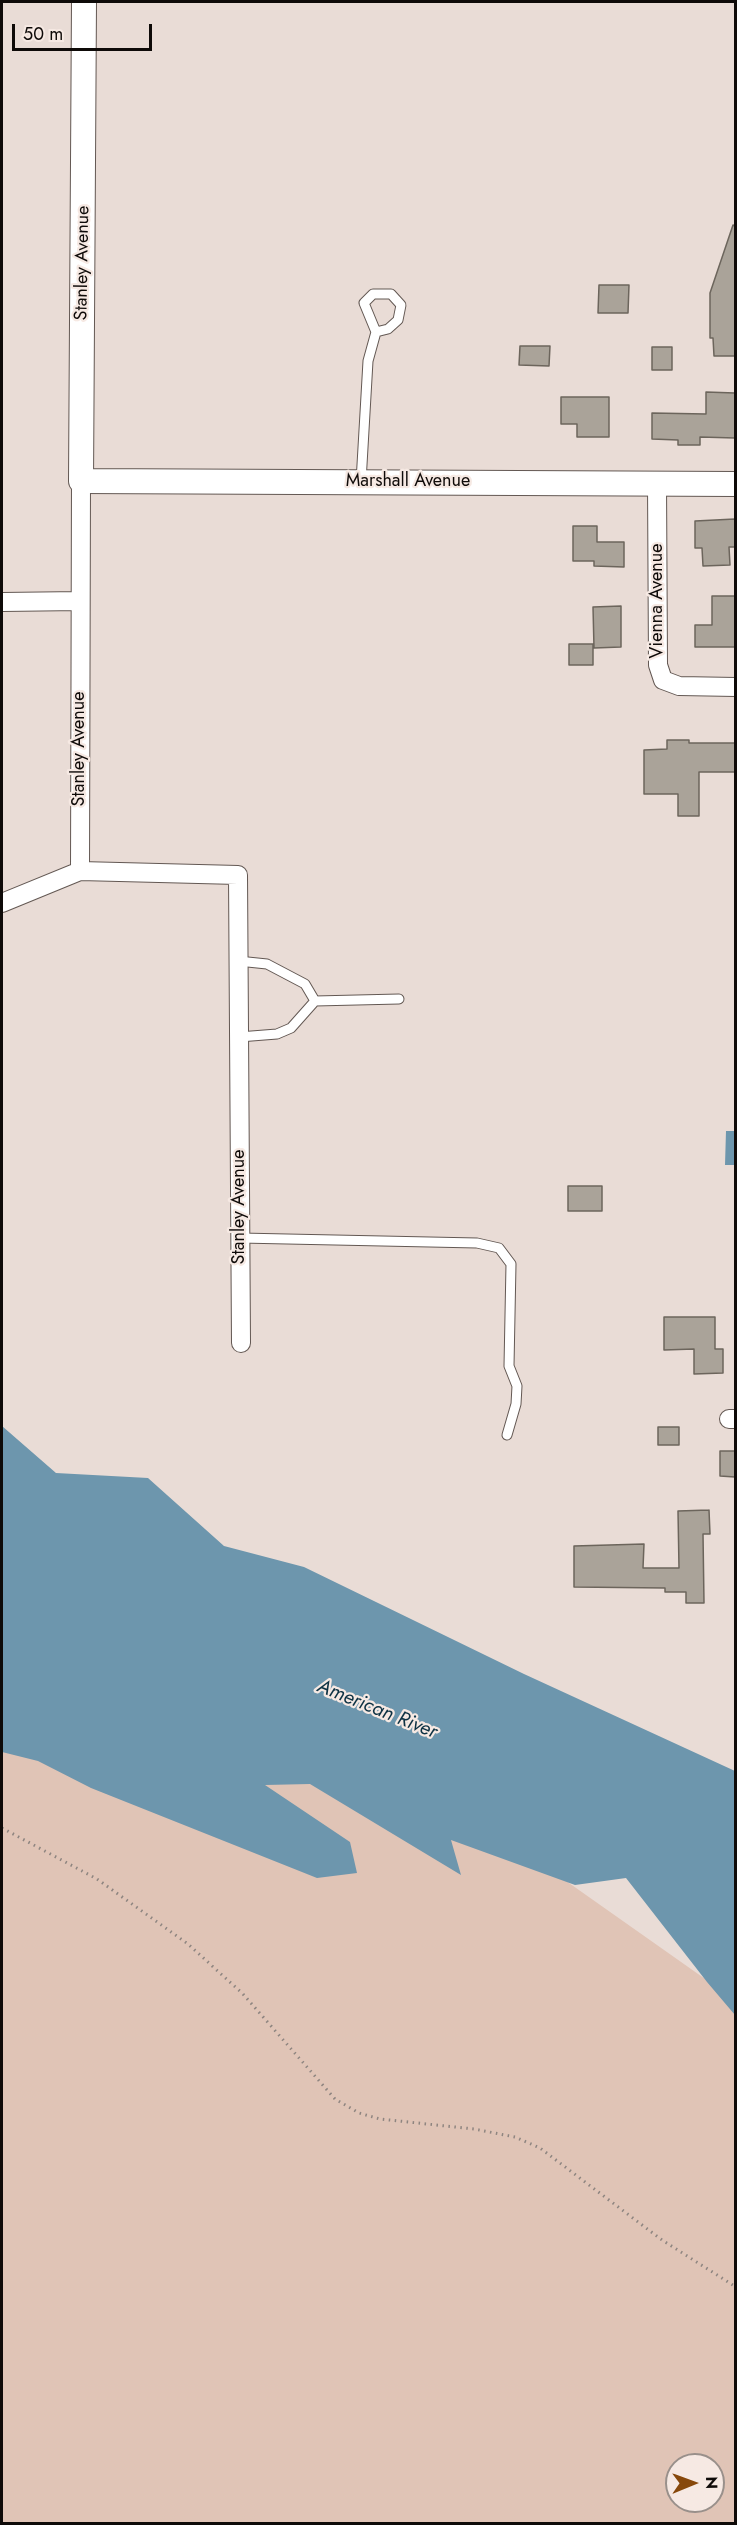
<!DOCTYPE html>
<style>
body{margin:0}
#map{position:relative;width:737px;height:2525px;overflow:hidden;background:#e9dcd6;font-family:Jost,sans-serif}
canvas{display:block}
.frame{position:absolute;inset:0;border:3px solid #0e0a08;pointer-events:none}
.north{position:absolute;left:665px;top:2453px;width:60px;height:60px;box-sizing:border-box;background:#f6e9e3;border:2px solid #99908b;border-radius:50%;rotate:89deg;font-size:16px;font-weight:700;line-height:24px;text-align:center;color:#0e0a08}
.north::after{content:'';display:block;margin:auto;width:21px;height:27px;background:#87480b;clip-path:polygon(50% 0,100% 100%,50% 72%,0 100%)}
.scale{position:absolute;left:12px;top:24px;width:140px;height:27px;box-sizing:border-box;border:3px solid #0e0a08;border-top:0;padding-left:8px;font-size:18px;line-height:21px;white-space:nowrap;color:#0e0a08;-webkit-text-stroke:4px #f6e9e3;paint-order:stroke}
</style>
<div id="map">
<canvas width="737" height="2525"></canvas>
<div class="frame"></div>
<div class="north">N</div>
<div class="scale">50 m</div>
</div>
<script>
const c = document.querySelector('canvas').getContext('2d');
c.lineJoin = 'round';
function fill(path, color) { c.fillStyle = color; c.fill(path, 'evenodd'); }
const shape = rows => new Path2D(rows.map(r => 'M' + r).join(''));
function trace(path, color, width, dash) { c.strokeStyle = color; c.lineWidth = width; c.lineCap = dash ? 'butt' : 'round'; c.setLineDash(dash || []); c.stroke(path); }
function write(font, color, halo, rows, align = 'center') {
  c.font = font + ' Jost,sans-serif'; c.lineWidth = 4.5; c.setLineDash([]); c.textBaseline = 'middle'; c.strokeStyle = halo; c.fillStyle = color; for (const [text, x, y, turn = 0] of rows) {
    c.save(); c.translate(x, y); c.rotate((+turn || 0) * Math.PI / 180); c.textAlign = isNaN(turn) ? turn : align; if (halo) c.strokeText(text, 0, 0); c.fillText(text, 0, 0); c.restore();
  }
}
fill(shape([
 [2,1689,195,1723,525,1852,735,2000,735,2523,2,2523],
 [677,2465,713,2465,713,2501,677,2501]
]), '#e0c4b6');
fill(shape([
 [726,1131,735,1131,735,1165,725,1165],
 [2,1426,56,1473,148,1478,224,1546,304,1567,524,1674,735,1771,735,2015,707,1982,626,1878,575,1885,451,1840,461,1875,310,1784,265,1785,350,1842,357,1873,317,1878,91,1788,38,1761,2,1752]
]), '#6d96ad');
const building = shape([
 [733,225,735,226,735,356,714,356,713,338,710,338,710,293,733,225],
 [599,285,629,285,628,313,598,313,599,285],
 [520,346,550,346,549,366,519,365,520,346],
 [652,347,672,347,672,370,652,370,652,347],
 [706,392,735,393,735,438,700,437,700,445,678,445,678,440,652,439,652,413,706,414,706,392],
 [561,397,609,397,609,437,577,437,577,424,561,424,561,397],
 [735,519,735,547,729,547,730,565,703,566,702,548,695,548,695,521,735,519],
 [573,526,597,526,597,542,624,542,624,567,594,566,594,561,573,561,573,526],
 [712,596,735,596,735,647,695,647,695,625,712,625,712,596],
 [621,606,621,647,594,648,593,607,621,606],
 [569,644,593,644,593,665,569,665,569,644],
 [667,740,689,740,689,743,735,743,735,772,699,772,699,816,678,816,678,794,644,794,644,750,667,749,667,740],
 [568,1186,602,1186,602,1211,568,1211,568,1186],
 [664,1317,715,1317,715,1349,723,1349,723,1373,694,1374,694,1349,664,1350,664,1317],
 [658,1427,679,1427,679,1445,658,1445,658,1427],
 [720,1451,735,1451,735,1477,720,1476,720,1451],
 [709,1510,710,1534,703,1534,704,1603,686,1603,686,1592,665,1592,665,1588,574,1587,574,1546,644,1544,643,1568,679,1568,678,1511,709,1510]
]);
fill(building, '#aaa399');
trace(building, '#6c655c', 1.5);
const service = shape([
 [361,482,368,361,376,332,388,329,398,320,401,305,391,294,373,294,364,303,376,332],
 [238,961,267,964,305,984,315,1001,291,1028,277,1034,239,1037],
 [315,1001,399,999],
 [240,1238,477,1243,499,1248,511,1264,509,1366,517,1386,516,1404,507,1435]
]);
const minor = shape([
 [657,483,658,665,663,680,679,686,736,687],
 [2,602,80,601],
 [80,871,81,481],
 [2,903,80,871,238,875,241,1343],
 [729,1419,736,1419]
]);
const tertiary = shape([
 [84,2,81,481,736,484]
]);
trace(service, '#635853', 11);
trace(minor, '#635853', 20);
trace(tertiary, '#635853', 26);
trace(shape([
 [2,1828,97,1879,188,1944,243,1994,335,2099,359,2113,380,2119,474,2129,515,2137,540,2148,662,2240,736,2287]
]), '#8e8580', 3, [1.5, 4.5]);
trace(service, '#fff', 9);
trace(minor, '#fff', 18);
trace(tertiary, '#fff', 24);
write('18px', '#0e0a08', '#f6e9e3', [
 ["Stanley Avenue",83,263,-89],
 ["Marshall Avenue",408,482],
 ["Vienna Avenue",658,601,-90],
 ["Stanley Avenue",80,749,-90],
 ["Stanley Avenue",240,1207,-90]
]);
write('italic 20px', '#0d3244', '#f6e9e3', [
 ["American River",377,1710,22]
]);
</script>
